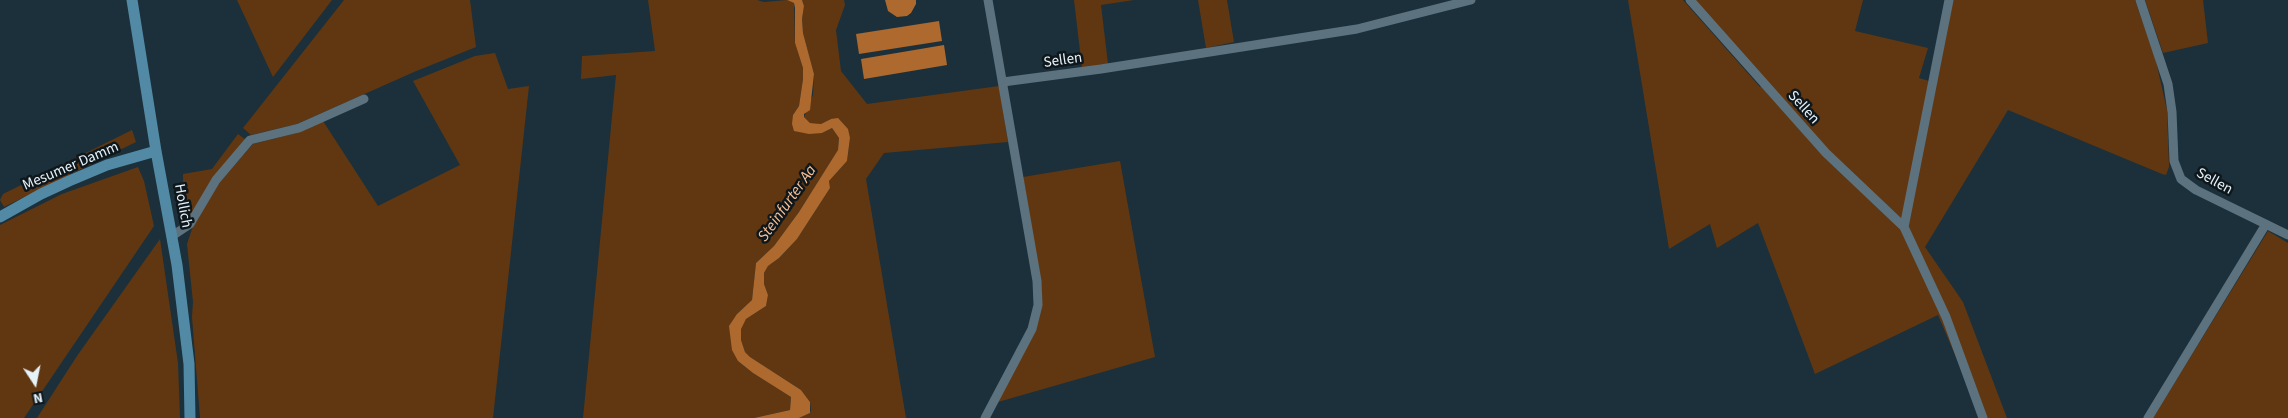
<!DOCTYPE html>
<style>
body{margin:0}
#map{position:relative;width:2288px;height:418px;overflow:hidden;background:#1b303a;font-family:"Source Sans 3",sans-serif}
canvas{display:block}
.north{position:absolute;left:10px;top:358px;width:50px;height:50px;-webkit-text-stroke:4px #0e171b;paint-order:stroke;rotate:169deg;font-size:14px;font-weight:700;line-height:20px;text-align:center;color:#e6f2f9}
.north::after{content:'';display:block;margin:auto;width:18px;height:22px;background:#e6f2f9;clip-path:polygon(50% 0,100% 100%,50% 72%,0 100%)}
</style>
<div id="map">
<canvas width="2288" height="418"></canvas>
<div class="north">N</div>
</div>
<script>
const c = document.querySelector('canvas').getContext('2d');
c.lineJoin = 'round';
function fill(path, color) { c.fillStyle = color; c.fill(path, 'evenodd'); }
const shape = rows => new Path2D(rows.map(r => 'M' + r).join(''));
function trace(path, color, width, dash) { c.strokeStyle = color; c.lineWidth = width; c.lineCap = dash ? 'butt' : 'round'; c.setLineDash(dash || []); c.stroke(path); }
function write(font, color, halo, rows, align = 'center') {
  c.font = font + ' "Source Sans 3",sans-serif'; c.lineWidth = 5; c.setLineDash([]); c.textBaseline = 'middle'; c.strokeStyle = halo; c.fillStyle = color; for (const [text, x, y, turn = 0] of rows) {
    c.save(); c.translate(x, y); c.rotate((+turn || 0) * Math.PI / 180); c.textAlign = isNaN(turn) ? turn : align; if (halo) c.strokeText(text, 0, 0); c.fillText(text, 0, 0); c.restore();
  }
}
fill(shape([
 [237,0,332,0,273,77],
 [344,0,470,0,476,47,414,72,297,124,251,135,243,128],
 [648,0,757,0,764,2,787,0,794,3,795,43,803,68,803,79,799,106,793,115,822,133,832,128,839,138,838,151,799,212,774,246,756,263,752,300,737,314,738,361,753,373,791,397,790,410,754,418,583,418,616,75,581,79,582,56,655,51],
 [802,0,844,0,845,5,836,30,841,71,867,104,999,86,1008,142,884,153,866,179,906,418,799,418,810,413,811,410,810,402,801,390,750,357,745,352,741,340,741,328,746,319,766,306,768,295,764,284,764,273,768,266,779,258,797,239,830,188,829,181,847,161,850,138,831,119,821,124,810,123,804,117,813,95,814,74,803,33,802,19,804,6],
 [1074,0,1134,0,1101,5,1108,64,1082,68],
 [1198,0,1227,0,1234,42,1206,48],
 [1628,0,1683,0,1760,87,1767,81,1694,0,1863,0,1855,31,1928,48,1919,78,1929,81,1948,0,2135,0,2155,57,2167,110,2169,167,2166,175,2162,174,2008,110,1925,247,1963,302,2007,418,1982,418,1938,315,1815,374,1758,223,1717,248,1710,224,1669,249],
 [2145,0,2203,0,2208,43,2163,53],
 [495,53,508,89,529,86,493,418,200,418,192,317,193,302,187,244,192,229,219,183,253,144,296,133,323,121,378,206,460,165,413,81,475,56],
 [132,130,136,142,4,207,0,200,3,194],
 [238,134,246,140,189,220,184,221,183,174,212,169],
 [1120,161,1155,357,991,404,1034,329,1042,290,1023,177],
 [138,167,144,181,154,226,24,418,0,418,0,225,62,194],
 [2268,231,2288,243,2288,418,2153,418],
 [160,239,178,363,180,418,37,418,77,356]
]), '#613712');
fill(shape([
 [787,0,802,0,804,6,802,19,803,33,814,74,810,110,804,114,804,117,810,123,821,124,831,119,838,118,848,129,850,138,847,161,829,181,830,188,797,239,779,258,768,266,764,273,764,284,768,295,766,306,746,319,741,329,741,340,745,352,750,357,801,390,810,402,810,413,799,418,754,418,790,410,791,397,753,373,738,361,732,350,729,326,737,314,752,300,756,263,774,246,799,212,838,150,839,138,832,128,822,133,809,134,794,131,792,124,793,115,799,106,803,79,803,68,795,43,795,8,794,3],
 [885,0,916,0,916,4,911,13,907,16,897,17,888,11],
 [939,21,942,41,859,54,856,34],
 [944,45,947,65,864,79,861,59]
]), '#ad692e');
trace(shape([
 [1690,0,1826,153,1904,227,1946,317,1983,418],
 [2140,0,2168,84,2172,112,2174,161,2181,179,2196,190,2288,235],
 [1003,82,1101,69,1357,29,1471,0],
 [1904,227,1949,0],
 [172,236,190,224,216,180,250,140,299,128,364,99],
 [985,418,1032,329,1038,305,1037,281,988,0],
 [2148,418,2266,224]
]), '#5c737f', 9);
trace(shape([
 [132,0,156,151,177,265,189,364,190,418],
 [0,217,41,194,69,181,107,165,156,151]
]), '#528aa6', 11);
write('15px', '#e6f2f9', '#0e171b', [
 ["Sellen",1063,61,-8],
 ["Sellen",1803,108,48],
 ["Mesumer Damm",71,167,-23],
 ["Sellen",2214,182,29],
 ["Hollich",182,206,80]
]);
write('italic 16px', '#f8c095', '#0e171b', [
 ["Steinfurter Aa",788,204,-55]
]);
</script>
